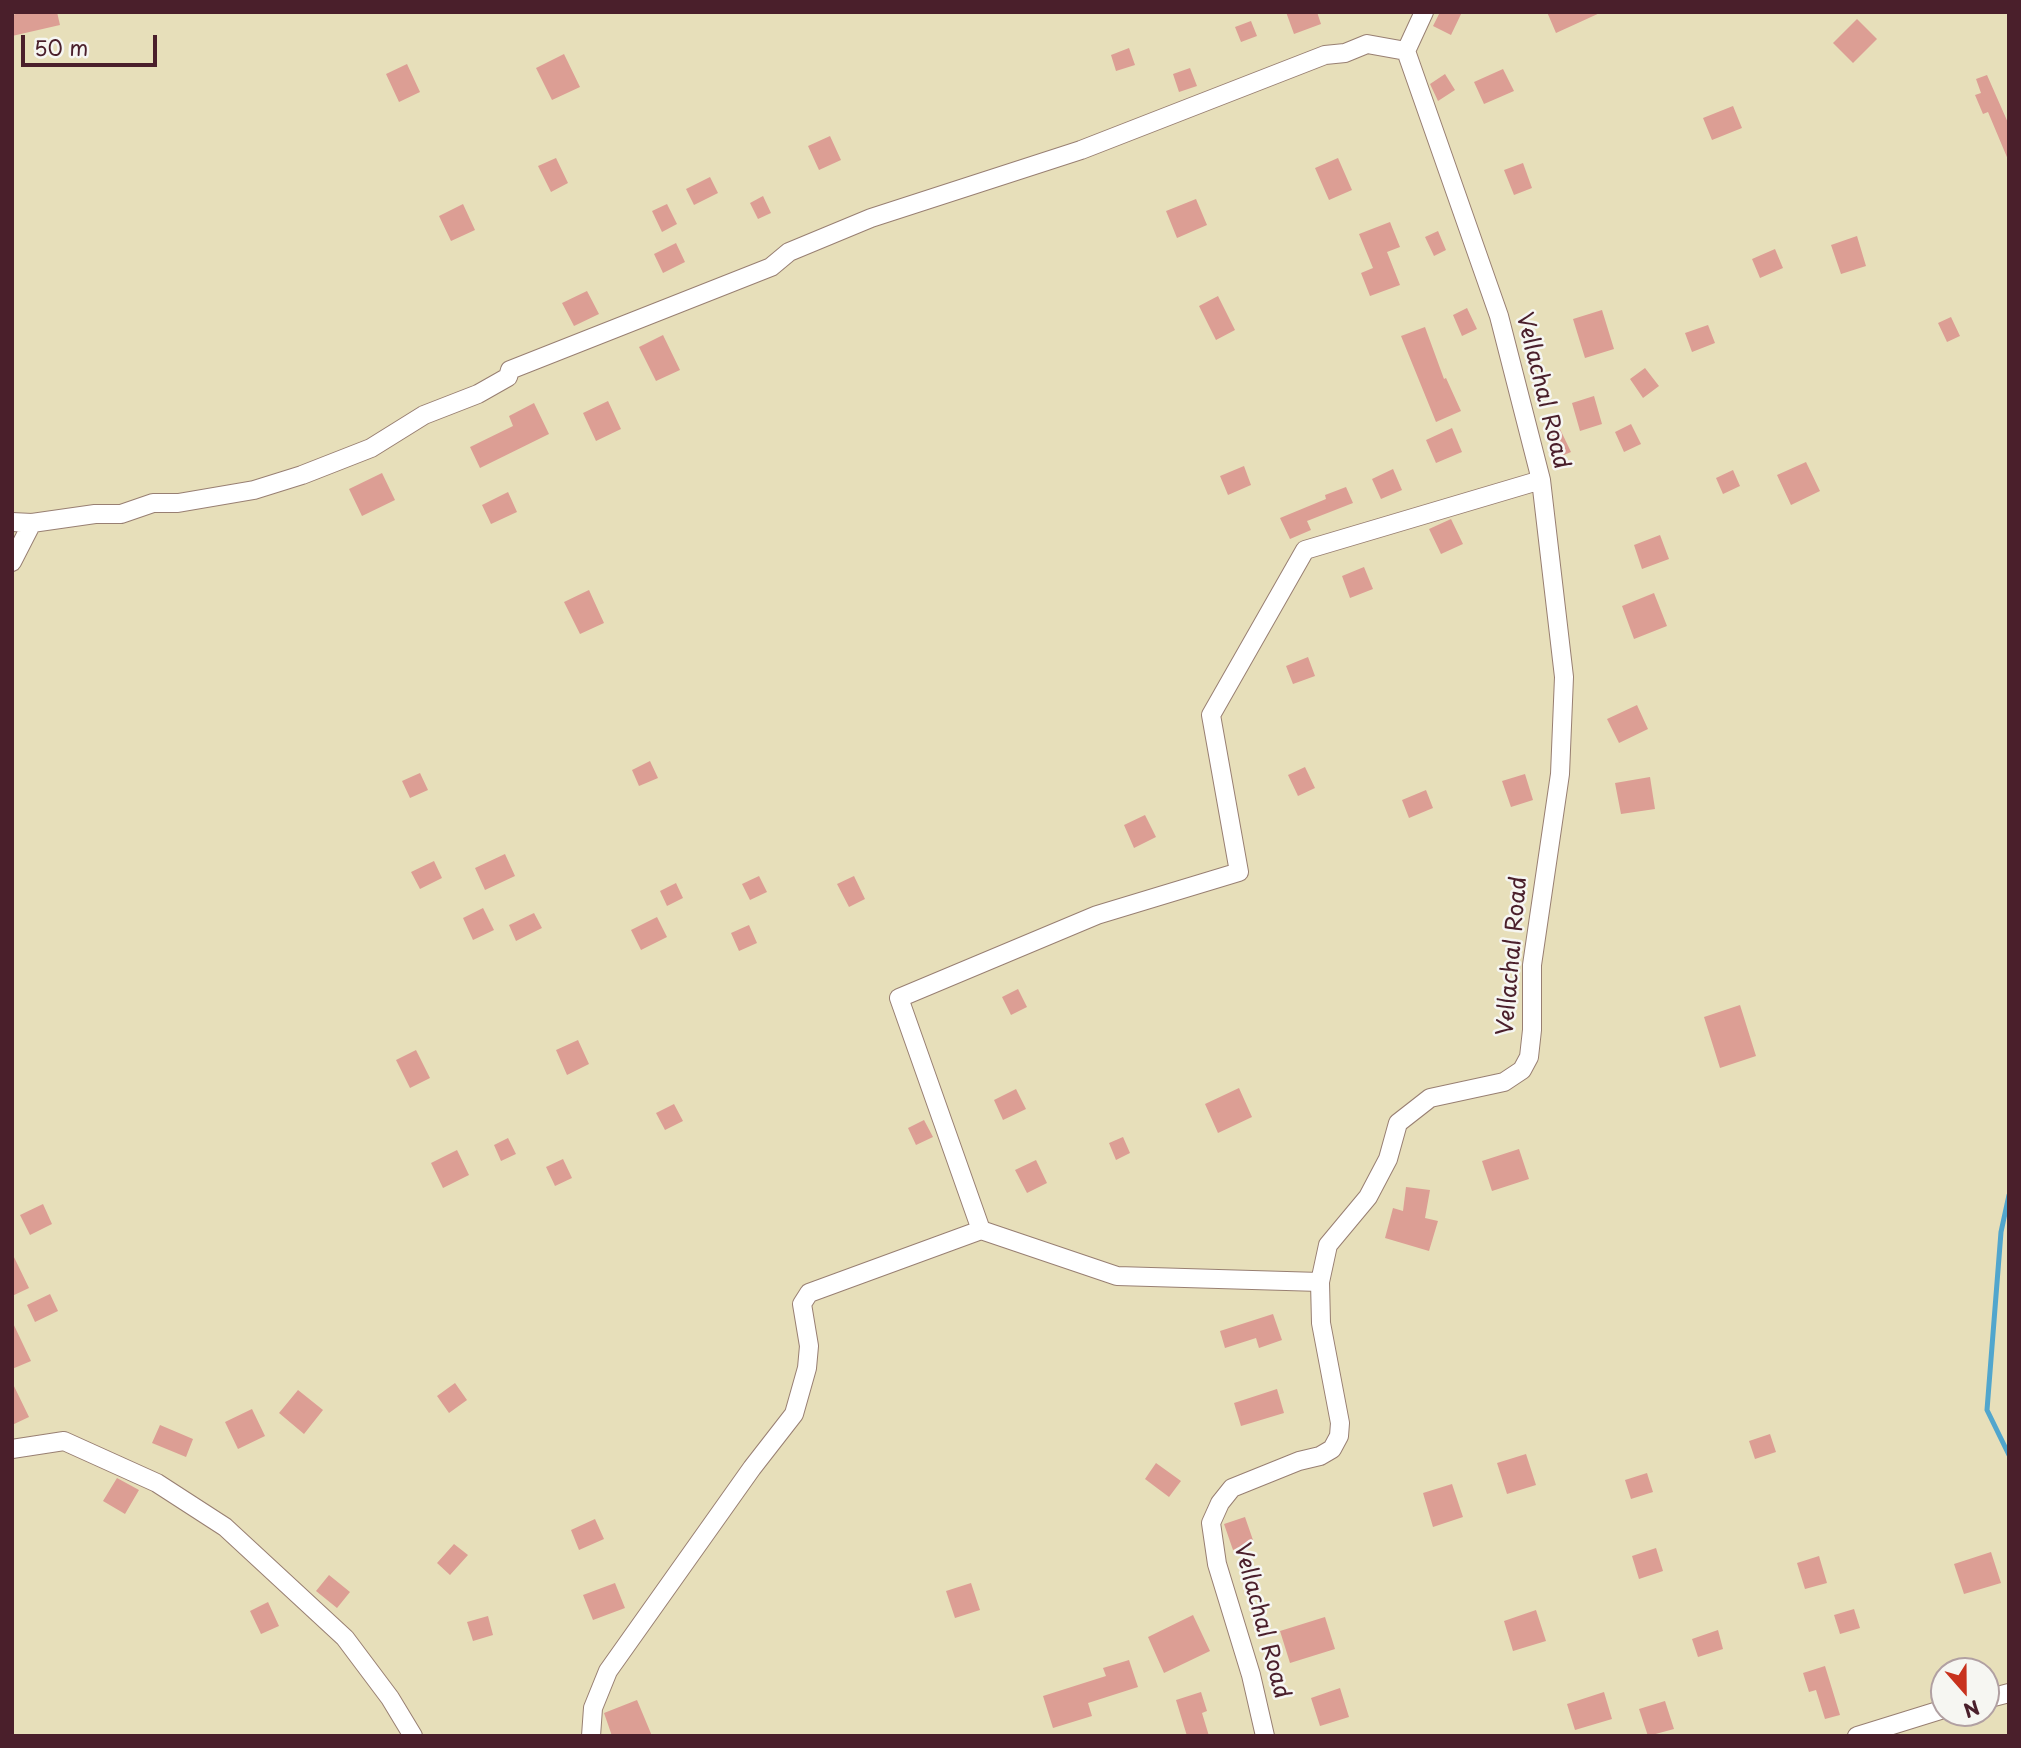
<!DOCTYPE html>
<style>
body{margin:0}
#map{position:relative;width:2021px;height:1748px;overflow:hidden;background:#e7dfba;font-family:"Playpen Sans",sans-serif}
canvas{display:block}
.frame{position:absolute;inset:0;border:14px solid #4a1f2b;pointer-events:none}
.north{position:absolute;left:1930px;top:1657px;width:70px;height:70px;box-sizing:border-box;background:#f6f6f2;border:2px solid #b1a0a2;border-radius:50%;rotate:159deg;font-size:19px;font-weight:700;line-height:28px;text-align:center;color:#4a1f2b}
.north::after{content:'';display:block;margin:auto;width:24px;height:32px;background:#c8321e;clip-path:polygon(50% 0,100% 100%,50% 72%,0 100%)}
.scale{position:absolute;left:21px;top:35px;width:136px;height:32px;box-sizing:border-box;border:4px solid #4a1f2b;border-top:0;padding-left:9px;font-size:21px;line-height:24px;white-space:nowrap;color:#4a1f2b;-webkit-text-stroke:5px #f6f6f2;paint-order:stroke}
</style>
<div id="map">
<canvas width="2021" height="1748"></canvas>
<div class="frame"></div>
<div class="north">N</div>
<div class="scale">50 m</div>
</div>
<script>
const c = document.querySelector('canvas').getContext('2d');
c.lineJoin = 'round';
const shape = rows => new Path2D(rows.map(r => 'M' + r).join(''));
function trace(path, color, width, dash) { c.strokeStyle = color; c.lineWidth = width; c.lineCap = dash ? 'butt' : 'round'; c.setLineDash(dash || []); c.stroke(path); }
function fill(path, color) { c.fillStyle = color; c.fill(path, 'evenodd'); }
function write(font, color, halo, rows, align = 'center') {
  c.font = font + ' "Playpen Sans",sans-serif'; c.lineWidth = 5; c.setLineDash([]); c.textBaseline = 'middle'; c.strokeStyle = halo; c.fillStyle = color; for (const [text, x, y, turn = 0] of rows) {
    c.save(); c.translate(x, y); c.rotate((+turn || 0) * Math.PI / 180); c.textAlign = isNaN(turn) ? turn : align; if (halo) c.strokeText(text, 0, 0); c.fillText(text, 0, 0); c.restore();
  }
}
trace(shape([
 [2009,1195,2001,1232,1987,1410,2009,1455]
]), '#51a6cd', 5);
fill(shape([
 [24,12,57,12,60,25,12,36,12,15],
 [1286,12,1317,12,1321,24,1294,34],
 [1440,12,1462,12,1451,35,1433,26],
 [1547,12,1602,12,1556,33],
 [1857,19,1877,39,1853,63,1833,43],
 [1251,21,1257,36,1241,42,1235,27],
 [1129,48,1135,65,1116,71,1111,55],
 [564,54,580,87,552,100,536,68],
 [407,64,420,92,399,102,386,74],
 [1190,68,1197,86,1179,92,1173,74],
 [1503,69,1514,91,1484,104,1474,82],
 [1445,74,1455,90,1438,101,1430,84],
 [1987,75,2009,125,2009,162,1988,112,1983,114,1975,95,1981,93,1976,79],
 [1733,106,1742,128,1712,140,1703,118],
 [830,136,841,160,819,170,808,146],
 [556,158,568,183,551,192,538,166],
 [1338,158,1352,190,1329,200,1315,168],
 [1523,163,1532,188,1514,195,1504,170],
 [710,177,718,193,694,205,686,189],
 [763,196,771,213,758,219,750,203],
 [1196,199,1207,225,1177,238,1166,211],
 [463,204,475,230,451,241,439,216],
 [667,204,677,224,662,232,652,211],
 [1390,222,1400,247,1387,252,1400,285,1370,296,1361,273,1373,268,1359,234],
 [1438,231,1446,250,1434,256,1425,237],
 [1857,236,1866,266,1841,274,1831,245],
 [676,243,685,262,663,273,654,254],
 [1775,249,1783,268,1760,278,1752,259],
 [587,291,599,314,574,326,562,303],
 [1218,296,1235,330,1216,340,1199,306],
 [1467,308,1477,329,1462,336,1453,315],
 [1602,310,1614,349,1585,358,1573,319],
 [1951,317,1960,336,1947,342,1938,323],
 [1708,325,1715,343,1692,352,1685,333],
 [1425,327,1444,379,1446,378,1461,411,1436,422,1401,336],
 [663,335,680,370,656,381,639,347],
 [1645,368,1659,386,1643,398,1630,379],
 [1594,396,1602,424,1580,431,1572,403],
 [608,401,621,429,596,441,583,413],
 [534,403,549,434,480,468,470,447,513,426,509,416],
 [1631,424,1641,444,1624,452,1615,432],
 [1452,428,1462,452,1436,463,1426,440],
 [1560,429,1571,452,1557,458,1546,436],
 [1806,462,1820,491,1791,505,1777,475],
 [1244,466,1251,485,1228,495,1220,476],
 [1393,469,1402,490,1381,499,1372,479],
 [1733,470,1740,486,1723,494,1716,478],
 [382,473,395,500,362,516,349,489],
 [1346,487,1353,503,1307,521,1311,530,1290,539,1280,518,1326,499,1325,495],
 [508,492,517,512,491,524,482,505],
 [1451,519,1463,544,1441,554,1429,529],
 [1660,535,1669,559,1642,569,1634,545],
 [1364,567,1373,589,1350,598,1342,576],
 [589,590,604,623,580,634,564,602],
 [1654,593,1667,626,1634,639,1622,606],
 [1308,657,1315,676,1293,684,1286,666],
 [1637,705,1648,729,1619,743,1607,719],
 [650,761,658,778,639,786,632,770],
 [1305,767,1315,788,1298,796,1288,775],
 [420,773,428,790,410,798,402,781],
 [1525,774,1533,800,1511,807,1502,781],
 [1650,777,1655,809,1621,814,1615,783],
 [1426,790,1433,808,1409,818,1402,800],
 [1145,815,1156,837,1134,848,1124,825],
 [505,854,515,876,485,890,475,868],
 [434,861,442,878,420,889,411,872],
 [759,876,767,892,750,900,742,884],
 [854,876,865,899,849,907,837,884],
 [676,883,683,898,667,906,660,891],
 [483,908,494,930,473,940,463,918],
 [534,913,542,928,516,941,509,925],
 [657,917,667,937,641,950,631,930],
 [749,925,757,943,739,951,731,933],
 [1018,989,1027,1007,1011,1015,1002,997],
 [1740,1005,1756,1056,1720,1068,1704,1017],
 [578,1040,589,1064,567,1075,556,1050],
 [416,1050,430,1078,410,1088,396,1060],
 [1239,1088,1252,1117,1218,1133,1205,1104],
 [1016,1089,1026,1109,1003,1120,994,1100],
 [674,1104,683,1121,665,1130,656,1113],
 [924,1120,933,1137,916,1145,908,1128],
 [1123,1137,1130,1153,1116,1160,1109,1143],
 [508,1138,516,1154,501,1161,494,1145],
 [1519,1149,1529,1179,1492,1191,1482,1161],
 [457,1150,469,1175,443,1188,431,1163],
 [563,1159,572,1178,555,1186,546,1167],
 [1036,1160,1047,1183,1027,1193,1015,1170],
 [1406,1187,1430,1190,1425,1218,1438,1221,1429,1251,1385,1238,1393,1208,1403,1211],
 [43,1204,52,1224,30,1235,20,1215],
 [12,1253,29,1288,12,1296],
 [50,1294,58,1311,35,1322,27,1305],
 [1273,1314,1282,1340,1259,1348,1256,1338,1225,1348,1220,1331],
 [12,1321,31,1361,12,1369],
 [12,1382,29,1417,12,1425],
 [455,1383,467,1400,449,1413,437,1396],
 [1277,1389,1284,1413,1241,1426,1234,1403],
 [298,1390,323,1410,304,1434,279,1413],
 [252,1409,265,1436,238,1449,225,1422],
 [160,1425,193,1439,186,1457,152,1443],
 [1770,1434,1776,1452,1755,1459,1749,1441],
 [1526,1454,1536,1485,1507,1494,1497,1463],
 [1156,1463,1181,1481,1169,1497,1145,1479],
 [1647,1473,1653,1492,1631,1499,1625,1480],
 [117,1478,139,1490,125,1514,103,1501],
 [1452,1484,1463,1517,1433,1527,1423,1493],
 [1245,1517,1254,1543,1233,1550,1224,1524],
 [595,1519,604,1539,579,1550,571,1530],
 [454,1544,468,1555,450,1575,437,1563],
 [1656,1548,1663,1571,1639,1579,1632,1556],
 [1991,1552,2001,1583,1964,1594,1954,1564],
 [1819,1556,1827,1583,1805,1589,1797,1563],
 [329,1575,350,1592,337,1608,316,1591],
 [615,1583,625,1608,593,1620,583,1595],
 [971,1583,980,1610,955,1618,946,1591],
 [268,1602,279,1626,261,1634,250,1611],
 [1854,1609,1860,1628,1840,1634,1834,1615],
 [1536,1610,1546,1641,1513,1651,1504,1621],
 [1193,1615,1210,1651,1164,1673,1148,1637],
 [488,1616,493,1635,473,1641,467,1622],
 [1325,1617,1335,1649,1290,1663,1280,1631],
 [1718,1630,1723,1649,1698,1657,1692,1639],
 [1129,1660,1138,1687,1088,1703,1092,1716,1053,1728,1043,1696,1106,1676,1103,1668],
 [1825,1666,1840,1715,1825,1719,1816,1690,1809,1692,1803,1673],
 [1340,1688,1349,1717,1320,1726,1311,1698],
 [1201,1692,1207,1711,1202,1713,1209,1736,1187,1736,1176,1700],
 [1604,1692,1612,1719,1575,1730,1567,1704],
 [637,1700,652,1736,612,1736,604,1713],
 [1665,1701,1674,1729,1648,1736,1639,1709]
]), '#dc9e94');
const street = shape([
 [12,522,32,523,95,514,121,514,153,503,178,503,254,490,302,475,371,448,424,415,478,394,508,377,510,370,771,267,789,252,871,218,1081,150,1325,55,1345,53,1367,44,1406,51],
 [12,562,32,523],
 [1320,1282,1117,1276,981,1230,899,998,1097,915,1239,872,1211,715,1305,550,1541,480],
 [12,1449,64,1441,157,1483,225,1527,345,1638,390,1698,413,1736],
 [1986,1699,2009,1693],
 [591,1736,593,1708,608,1671,752,1468,794,1414,807,1368,809,1346,802,1304,809,1293,981,1230],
 [1265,1736,1251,1675,1217,1564,1211,1523,1220,1503,1232,1488,1299,1461,1320,1456,1332,1449,1339,1436,1340,1423,1321,1323,1320,1282,1328,1245,1368,1197,1388,1159,1398,1123,1430,1098,1504,1082,1522,1070,1529,1057,1532,1030,1532,965,1560,774,1564,677,1541,480,1499,316,1406,51,1424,12],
 [1857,1736,1944,1709]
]);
trace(street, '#987f72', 20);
trace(street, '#fff', 18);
write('23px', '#4a1f2b', '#f6f6f2', [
 ["Vellachal Road",1542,391,76],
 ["Vellachal Road",1513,956,-85],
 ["Vellachal Road",1261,1621,75]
]);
</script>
